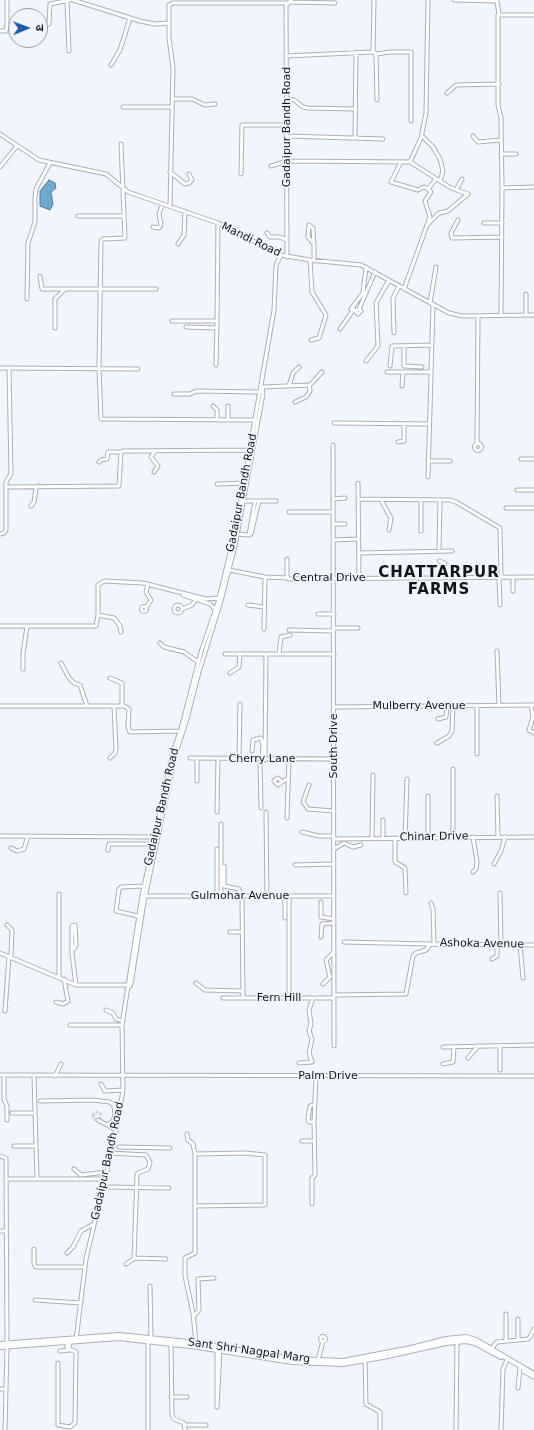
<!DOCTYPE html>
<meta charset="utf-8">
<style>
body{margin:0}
#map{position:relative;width:534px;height:1430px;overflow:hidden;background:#f1f6fe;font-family:"DejaVu Sans","Noto Sans Devanagari",sans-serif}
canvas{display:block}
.north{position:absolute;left:8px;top:8px;width:40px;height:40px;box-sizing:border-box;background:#f1f6fe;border:1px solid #989ca2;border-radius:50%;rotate:89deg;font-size:11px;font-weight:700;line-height:16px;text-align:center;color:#121417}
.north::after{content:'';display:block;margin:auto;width:14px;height:18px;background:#1d5bac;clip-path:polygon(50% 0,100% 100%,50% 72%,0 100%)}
</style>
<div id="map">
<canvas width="534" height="1430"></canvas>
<div class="north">उ</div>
</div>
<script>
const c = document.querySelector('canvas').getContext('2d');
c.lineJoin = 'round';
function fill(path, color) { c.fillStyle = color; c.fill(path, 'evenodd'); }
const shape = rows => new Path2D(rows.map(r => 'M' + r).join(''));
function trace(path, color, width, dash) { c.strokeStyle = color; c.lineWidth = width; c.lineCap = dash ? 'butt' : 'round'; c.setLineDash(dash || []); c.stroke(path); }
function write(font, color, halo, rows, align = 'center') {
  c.font = font + ' "DejaVu Sans",sans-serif'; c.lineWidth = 3; c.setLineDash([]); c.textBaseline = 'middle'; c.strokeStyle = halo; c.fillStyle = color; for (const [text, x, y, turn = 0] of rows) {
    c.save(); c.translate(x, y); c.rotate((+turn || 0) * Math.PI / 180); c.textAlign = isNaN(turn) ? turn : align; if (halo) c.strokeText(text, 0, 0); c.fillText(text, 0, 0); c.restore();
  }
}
const water = shape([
 [49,180,55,183,56,188,51,192,53,204,50,210,40,206,40,191,49,180]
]);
fill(water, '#6fa9ce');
trace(water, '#537c97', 1);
trace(shape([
 '93 1116a4 4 0 1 1 8 0a4 4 0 1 1-8 0Z'
]), '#d0d4db', 3, [3, 1.5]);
const minor = shape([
 [7,0,7,26,16,27],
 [67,0,69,51],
 [73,0,140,21,155,24,169,23],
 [454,0,497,1,499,15],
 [290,2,335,3],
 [40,25,49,24,50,4,70,0],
 [0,31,6,31,7,27],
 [373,52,377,54,389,52,411,52,411,121],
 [376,54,377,100],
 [286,56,373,52,374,0],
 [111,65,120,50,130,18],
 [447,93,456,85,499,84],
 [172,99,192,99,205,105,215,104],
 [287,99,294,100,303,107,308,108,355,109],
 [123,107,172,107],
 [0,134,39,160,106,174,128,192,218,223,281,255,310,260,361,265,449,313,462,316,534,315],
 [287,136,383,139],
 [422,136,433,147,440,159,443,171,440,181],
 [473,136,478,142,501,140],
 [355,138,356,52],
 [121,144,125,238,103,239,101,241,99,368,101,419,256,420],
 [501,154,516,154],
 [410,162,421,138,426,113,428,0],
 [400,164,391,182,418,190,424,187,428,189],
 [271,166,287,161,410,162,451,188,468,194,448,211,439,213,427,225],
 [0,167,17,146],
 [170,172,185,184,189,183,192,180,189,174],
 [241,174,242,125,286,125],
 [502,188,534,187],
 [456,190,462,179],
 [170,206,173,68,169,38,169,5,173,3,288,3],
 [78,216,124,216],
 [458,220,451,233,452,238,502,237],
 [484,223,502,223],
 [153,227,159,228,161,225,159,213,163,204],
 [267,233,270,237,280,237,287,240],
 [178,244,184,235,185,211],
 [314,244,308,237,309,225,313,228,314,246,314,261],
 [287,257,286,6,291,0],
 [310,260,312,292,326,315,319,338,311,340],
 [40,276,42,289,156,289],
 [404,289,430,217,425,201,431,192,428,189,436,179],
 [27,299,28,243,35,222,35,197,36,189,50,163],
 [430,303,436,267],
 [351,309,363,293,366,267],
 [359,309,375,272],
 [501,315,502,188,501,118,498,105,498,15,534,15],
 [526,315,526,294],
 [172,321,217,321,218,223],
 [186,327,217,328],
 [55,328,55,299,64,290],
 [340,329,354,309,355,311,359,309,361,311,358,314,355,311],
 [394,333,393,298,399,286],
 [404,346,404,366,422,367],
 [366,361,378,346,376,303,389,280],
 [216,365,217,321],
 [390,366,392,346,431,345],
 [0,368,138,369],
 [387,372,430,372],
 [289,386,293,373,299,367],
 [402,386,403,372],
 [263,387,310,385,322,372],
 [174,394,190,394,196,391,260,392],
 [295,402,306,397,310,391,309,385],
 [213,406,217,410,217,420],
 [228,406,228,420],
 [334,423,429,424],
 [398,442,404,441,404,424],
 '474.5 447a3.5 3.5 0 1 1 7 0a3.5 3.5 0 1 1-7 0Z',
 [477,444,478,316],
 [333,445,334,1046],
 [521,459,534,459],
 [428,461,450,461],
 [99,462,101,460,107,459,108,452,121,452],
 [154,472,158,466,151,457,155,451],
 [428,477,433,305],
 [358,483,359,578],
 [217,484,244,483],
 [6,487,119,486,121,452,123,451,250,450],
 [517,490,534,490],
 [333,499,345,498],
 [358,499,450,500,456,502,500,528,501,578],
 [381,500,391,518,389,530],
 [421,500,421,531],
 [244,501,276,501],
 [255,501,249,535,251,534,259,501],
 [31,506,34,502,36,489,39,486],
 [506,508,534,508],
 [289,512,333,512],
 [333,524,345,524],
 [0,534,4,533,6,530,6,482,11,474,9,368],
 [238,534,248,535],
 [333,540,359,539],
 [439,551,440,500],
 [359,553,452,551],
 [287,559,287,576,289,579,534,577],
 [439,561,445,563,443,568,443,578],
 [229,570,265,577,288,578],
 [499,578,500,605],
 [513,578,513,591],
 [183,595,210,604,215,609],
 [248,605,264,607],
 '174 609a4 4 0 1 1 8 0a4 4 0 1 1-8 0Z',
 '141.5 609a2.5 2.5 0 1 1 5 0a2.5 2.5 0 1 1-5 0Z',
 [146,608,151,600,146,592,148,584],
 [182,609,192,605,196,599],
 [318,614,334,614],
 [98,615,114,618,120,626,121,632],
 [0,626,96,626,98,615,98,585,104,581,143,583,206,599,219,598],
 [334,628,358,628],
 [264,629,265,577],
 [289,630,334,631],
 [160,643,164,647,184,652,198,662],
 [497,651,499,706],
 [225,654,334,654],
 [279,654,281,637,290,635],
 [61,663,69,678,74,683,80,685,87,706],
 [23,669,23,653,27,627],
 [230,673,239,667,240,654],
 [110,678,122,683,122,706],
 [531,705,533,717,529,730,534,733],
 [0,706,124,706,129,709,128,727,130,732,180,731],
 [477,706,477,754],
 [334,707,534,705],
 [438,719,446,717,447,706],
 [437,743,449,736,452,731,453,706],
 [252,751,253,740,261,738,263,744,262,760],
 [110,758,115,753,116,748,114,706],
 [190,758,334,759],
 [197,759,197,781],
 [239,759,240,704],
 [260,760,261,808],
 [265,760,266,654],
 [282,781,277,778,274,781,278,785,288,778],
 [309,785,303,802,308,809,334,811],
 [497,796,498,837],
 [217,812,218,759],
 [266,812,267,897],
 [287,818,289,759],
 [383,820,383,838],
 [221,824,221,897],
 [302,832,319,836,334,836],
 [0,836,155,837],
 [428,837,428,796],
 [453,837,453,769],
 [372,838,373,775],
 [395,838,395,862,405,868,406,893],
 [405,838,407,779],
 [334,839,534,837],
 [11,848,17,851,24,849,28,836],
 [217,849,217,897],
 [334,849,344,843,353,847,361,845],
 [108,850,109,844,153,844],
 [494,864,501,851,505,837],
 [295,865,334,864],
 [224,866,224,886,239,889,242,897,243,998],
 [473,872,476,869,477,862,473,837],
 [500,893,501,945],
 [59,894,59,977],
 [145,896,334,896],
 [321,902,321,917,334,919],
 [431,903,433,909,434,943],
 [138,916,116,911,119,889,121,887,144,886],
 [285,918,285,896],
 [7,925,12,930,11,957],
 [230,932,242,932],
 [321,937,322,924,334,923],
 [344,942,429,944],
 [520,945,523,978],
 [72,949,74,949,76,945,75,925,72,926,72,954,76,985],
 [0,953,76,985,127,985],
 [492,959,497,956,497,945],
 [196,983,205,990,243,991],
 [323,984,330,977,326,960,334,952],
 [127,990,131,984,144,902,175,756,187,719,199,672,221,601,235,546,263,394,262,387],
 [334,995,406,994,413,956,416,953,426,950,430,944,534,945],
 [223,998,334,998],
 [289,998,289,896],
 [56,1002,63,1004,68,1001,64,979],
 [106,1010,113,1013,116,1019,123,1021],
 [5,1011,9,956],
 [70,1025,122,1025],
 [443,1047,534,1045],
 [468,1058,478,1046],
 [299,1063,312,1062,309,1053,312,1039,309,1031,311,1024,309,1010,313,998],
 [443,1064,453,1062,454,1047],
 [500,1070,500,1046],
 [0,1075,534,1076],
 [4,1075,4,1099,7,1106,7,1120],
 [34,1076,37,1179],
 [55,1076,61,1064],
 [101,1084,105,1091,123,1090],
 [40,1101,92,1100,110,1102,114,1106,115,1115,113,1121,107,1125],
 [12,1113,35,1113],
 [98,1120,116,1130],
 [314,1122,316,1076],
 [187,1134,188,1140,193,1144,195,1154],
 [302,1141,314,1141],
 [14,1146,36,1146],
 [119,1147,170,1148],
 [111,1153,146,1155,150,1162,148,1169,138,1173,137,1175,134,1258],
 [0,1156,6,1158,7,1343],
 [74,1169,81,1175,106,1172],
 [6,1179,105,1179],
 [109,1187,169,1188],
 [312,1204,312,1178,315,1175,314,1122,309,1122,308,1119,310,1106,312,1105],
 [195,1206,195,1154,245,1153,265,1155,265,1205,195,1206,195,1253,185,1258,185,1276,193,1313,196,1343],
 [0,1231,6,1231],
 [34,1249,34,1264,36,1267,85,1267],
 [67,1253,73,1247,81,1231,94,1224],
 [126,1264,135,1258,166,1259],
 [150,1286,151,1339],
 [35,1300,81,1303],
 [194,1316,199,1310,198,1279,214,1278],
 [518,1319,518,1340],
 '320.5 1339a2.5 2.5 0 1 1 5 0a2.5 2.5 0 1 1-5 0Z',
 [76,1340,86,1259,115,1137,123,1090,122,1025,142,896,172,754,181,729,201,652,218,602,236,528,274,310,276,265,281,255],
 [148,1341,148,1430],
 [506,1341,506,1314],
 [67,1342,67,1348,69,1349,70,1342],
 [171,1344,172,1415,174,1419,184,1423,185,1430],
 [217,1349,217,1407,220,1350],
 [490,1350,497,1342,528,1339,530,1337,534,1329],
 [60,1351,69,1350],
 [365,1359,366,1404,380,1412,380,1430],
 [318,1360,323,1341],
 [58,1363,58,1425,70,1427,75,1423,76,1352,69,1349],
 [518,1388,520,1368],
 [0,1389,6,1389],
 [171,1397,187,1397],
 [185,1425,206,1425],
 [5,1430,7,1347],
 [456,1430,457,1341],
 [501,1430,503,1369,507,1360]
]);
const major = shape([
 [0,1344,119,1335,198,1343,292,1359,343,1361,411,1348,446,1339,466,1337,476,1340,534,1374],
 [0,1347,119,1338,198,1347,292,1362,343,1364,388,1356,446,1343,466,1341,475,1343,501,1357],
 [524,1371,534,1377]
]);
trace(minor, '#aaafb7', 5);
trace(major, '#aaafb7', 6);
trace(minor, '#fff', 3);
trace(major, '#fff', 4);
write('11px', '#121417', '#f1f6fe', [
 ["Gadaipur Bandh Road",287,127,-90],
 ["Mandi Road",251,240,26],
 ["Gadaipur Bandh Road",242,493,-79],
 ["Central Drive",329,578],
 ["Mulberry Avenue",419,706],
 ["South Drive",334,746,-90],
 ["Cherry Lane",262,759],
 ["Gadaipur Bandh Road",162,807,-77],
 ["Chinar Drive",434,837,-1],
 ["Gulmohar Avenue",240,896],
 ["Ashoka Avenue",482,944,1],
 ["Fern Hill",279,998],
 ["Palm Drive",328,1076],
 ["Gadaipur Bandh Road",108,1161,-78],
 ["Sant Shri Nagpal Marg",249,1351,8]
]);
c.letterSpacing = '1px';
write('bold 15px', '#121417', '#f1f6fe', [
 ["CHATTARPUR",439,573],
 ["FARMS",439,590]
]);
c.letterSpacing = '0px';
</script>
